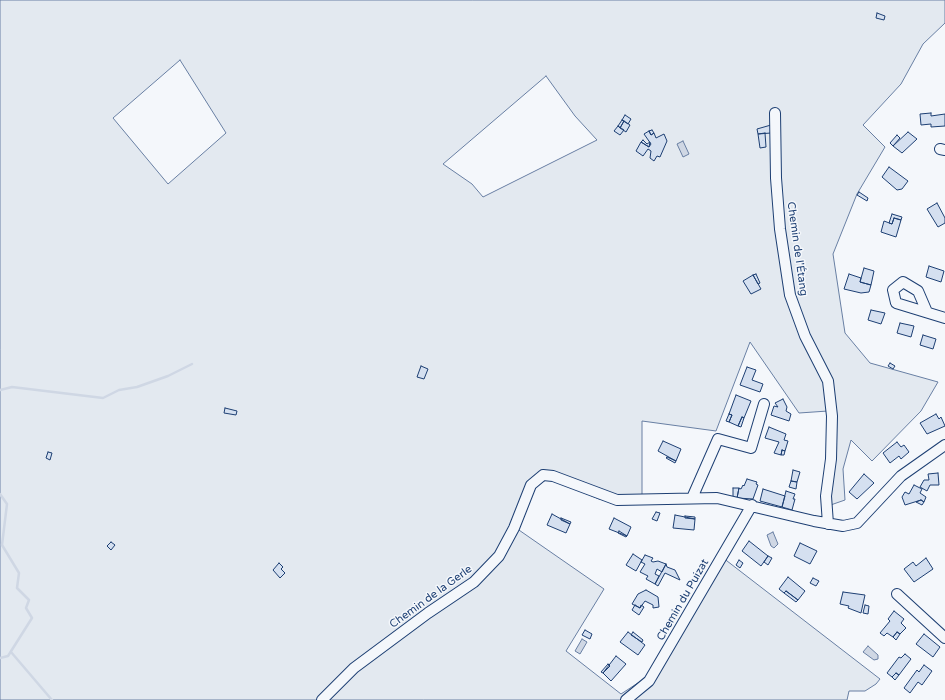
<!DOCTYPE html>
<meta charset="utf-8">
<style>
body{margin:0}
canvas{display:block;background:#f4f7fb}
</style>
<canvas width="945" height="700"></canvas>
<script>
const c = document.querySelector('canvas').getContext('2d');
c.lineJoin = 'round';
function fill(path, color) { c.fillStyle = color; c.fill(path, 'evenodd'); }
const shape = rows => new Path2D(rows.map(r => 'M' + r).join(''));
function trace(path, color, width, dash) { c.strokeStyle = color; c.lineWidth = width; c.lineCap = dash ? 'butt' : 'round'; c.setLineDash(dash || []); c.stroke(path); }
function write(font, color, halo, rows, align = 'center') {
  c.font = font + ' "Varela Round",sans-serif'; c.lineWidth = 3; c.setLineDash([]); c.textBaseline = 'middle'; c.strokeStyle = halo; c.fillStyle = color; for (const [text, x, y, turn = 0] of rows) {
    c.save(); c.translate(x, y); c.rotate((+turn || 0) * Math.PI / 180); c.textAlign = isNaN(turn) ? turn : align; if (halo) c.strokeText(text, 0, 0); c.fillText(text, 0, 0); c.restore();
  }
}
const green = shape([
 [0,0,945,0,945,23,923,44,901,84,863,125,885,147,857,194,833,254,845,333,870,363,938,382,921,411,872,461,851,440,843,469,845,500,822,508,829,448,828,411,799,413,750,342,716,431,642,421,642,504,599,499,550,478,535,486,516,528,604,589,566,651,621,694,647,677,718,554,880,679,876,684,865,691,849,691,847,700,0,700,0,0],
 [180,60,226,133,168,184,113,118,180,60],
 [546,76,575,116,597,140,483,197,472,184,443,164,546,76]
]);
fill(green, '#e3e9f0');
trace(green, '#687fa3', 1);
const water = shape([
 [683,141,689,154,683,157,677,144,683,141],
 [773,532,778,544,774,548,771,546,767,535,773,532],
 [582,639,587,642,580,654,575,651,582,639],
 [868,646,878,655,878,659,874,660,863,652,868,646]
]);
fill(water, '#cfd7e4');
trace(water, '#687fa3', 1);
trace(shape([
 [0,390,12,387,103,398,119,390,137,387,168,376,192,364],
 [0,494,7,504,2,545,19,573,17,588,29,600,26,608,32,618,8,656,0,658],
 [11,652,52,700]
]), '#cfd7e4', 2.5);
const building = shape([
 [877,13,885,16,884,20,876,18,877,13],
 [931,113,931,116,945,114,945,126,931,127,931,124,921,125,920,114,931,113],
 [625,115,631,119,628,124,622,120,625,115],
 [622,120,624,121,620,128,618,126,622,120],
 [624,121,630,125,626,132,620,128,624,121],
 [771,125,771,133,758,134,757,129,771,125],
 [618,126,624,130,620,135,614,131,618,126],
 [652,130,654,133,651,135,649,131,652,130],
 [649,131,651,135,654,133,656,138,664,134,667,141,660,157,657,156,654,161,650,158,651,151,648,149,643,156,636,151,641,142,649,147,651,144,644,134,649,131],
 [908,132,917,139,902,153,893,146,908,132],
 [765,133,766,147,760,148,758,134,765,133],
 [897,135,900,138,893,146,890,143,897,135],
 [643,140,647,144,650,142,649,147,641,142,643,140],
 [889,167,908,181,902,189,897,190,882,177,889,167],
 [859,192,868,198,867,201,857,195,859,192],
 [937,203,945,218,945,223,938,227,927,209,937,203],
 [892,214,902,217,901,220,894,218,892,224,889,223,892,214],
 [894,218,901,220,896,237,881,232,884,221,892,224,894,218],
 [929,266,944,271,941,282,926,277,929,266],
 [864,268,874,271,871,285,860,282,864,268],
 [756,274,760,283,758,284,753,275,756,274],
 [849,274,861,278,860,282,871,285,869,292,861,293,844,289,849,274],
 [753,275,761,289,751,294,743,281,753,275],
 [871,310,885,313,881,324,868,320,871,310],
 [900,323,914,326,911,337,897,333,900,323],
 [923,335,936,339,933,349,920,345,923,335],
 [890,363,895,366,893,369,888,366,890,363],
 [421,366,428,369,424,379,417,377,421,366],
 [747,367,756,370,752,380,763,384,760,392,740,385,747,367],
 [736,395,751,401,744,418,742,417,738,426,729,422,732,415,729,414,736,395],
 [783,399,787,407,786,411,791,414,789,421,771,415,774,406,778,407,775,403,783,399],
 [225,408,237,411,236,415,224,413,225,408],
 [729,414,732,415,729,422,726,421,729,414],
 [936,414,939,419,941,417,945,426,927,434,920,423,936,414],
 [742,417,744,418,741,427,738,426,742,417],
 [769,427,786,434,784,440,788,441,785,451,782,450,781,455,774,453,779,442,765,438,769,427],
 [663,441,681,449,676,461,658,451,663,441],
 [897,442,901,447,904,445,909,452,901,459,899,456,890,463,883,453,897,442],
 [782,450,785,451,784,455,781,455,782,450],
 [48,452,52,453,50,460,46,458,48,452],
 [667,457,676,461,675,463,666,458,667,457],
 [793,470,800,472,797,482,791,481,793,470],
 [938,473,939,485,930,485,927,491,920,487,924,480,929,480,928,474,938,473],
 [864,474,874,483,857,499,849,492,864,474],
 [747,479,757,482,756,484,758,485,753,499,737,498,739,488,741,489,743,485,744,486,747,479],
 [791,481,797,482,796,489,789,487,791,481],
 [914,485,922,489,920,493,926,497,924,502,921,500,905,505,902,497,905,492,909,494,914,485],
 [733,488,739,488,737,498,733,497,733,488],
 [763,489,785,496,782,507,760,501,763,489],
 [786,491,795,494,793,499,795,499,792,510,782,507,786,491],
 [921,500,924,502,922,505,916,502,921,500],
 [656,512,660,513,657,521,652,519,656,512],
 [552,514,570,524,566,533,547,525,552,514],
 [675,515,695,519,694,530,673,528,675,515],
 [685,516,695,517,695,519,685,518,685,516],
 [561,518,571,522,570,524,561,520,561,518],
 [614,518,631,527,627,536,609,529,614,518],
 [619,531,627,536,626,537,618,533,619,531],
 [749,541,768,556,761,566,742,551,749,541],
 [111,542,115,545,111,550,107,546,111,542],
 [800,543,817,551,810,564,794,556,800,543],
 [633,554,642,560,636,571,626,565,633,554],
 [645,555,653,558,651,561,653,562,658,561,666,564,662,572,657,569,655,574,659,576,655,584,646,579,648,576,640,572,645,564,641,562,645,555],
 [768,556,772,558,768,565,764,562,768,556],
 [926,558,933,569,914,582,904,569,913,562,916,566,926,558],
 [739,560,743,563,740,568,736,565,739,560],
 [279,563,283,567,281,569,285,573,280,578,273,570,279,563],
 [666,564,667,567,675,570,680,580,665,573,658,586,655,584,666,564],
 [788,577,805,591,798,600,786,591,784,593,779,589,788,577],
 [813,578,819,581,816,586,810,583,813,578],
 [646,590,658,597,659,607,653,608,653,605,645,601,640,608,632,604,638,594,646,590],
 [786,591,798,600,796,602,784,593,786,591],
 [843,592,865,595,861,613,848,608,849,606,840,604,843,592],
 [635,605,640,608,641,605,644,607,639,615,632,610,635,605],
 [865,605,869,606,868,614,863,613,865,605],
 [894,611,904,619,901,623,906,628,900,634,897,632,893,637,887,633,884,636,880,633,890,621,888,619,894,611],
 [585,630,592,634,590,639,582,635,585,630],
 [628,632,645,645,638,655,620,642,628,632],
 [633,632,643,640,642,642,631,635,633,632],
 [897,632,900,634,896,640,893,637,897,632],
 [924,634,940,647,933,657,916,644,924,634],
 [905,654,911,659,899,675,896,673,892,677,887,673,899,657,901,658,905,654],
 [616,656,626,664,611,681,603,673,616,656],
 [608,664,610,666,603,673,601,672,608,664],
 [924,665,932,671,922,685,918,682,910,693,904,688,917,670,919,672,924,665],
 [896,673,899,675,895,680,892,677,896,673]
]);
fill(building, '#d5e0f0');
trace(building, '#1d3f73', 1);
const minor = shape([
 [775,113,776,178,780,229,790,295,805,336,828,381,832,416,831,459,826,496,828,524],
 [940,149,945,150],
 [927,312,918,291,903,282,893,290,896,303,945,318],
 [692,498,718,439,751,448,764,404],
 [897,594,945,638],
 [322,700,354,668,428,613,474,582,499,556,514,528,531,485,543,475,553,476,617,500,717,498,814,521,843,526,857,523,901,476,945,445],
 [626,700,649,681,752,505]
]);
trace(minor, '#1d3f73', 12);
trace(minor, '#f4f7fb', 10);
write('11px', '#1d3f73', '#f4f7fb', [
 ["Chemin de l'Étang",797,249,82],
 ["Chemin de la Gerle",431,597,-36],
 ["Chemin du Puizat",683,600,-60]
]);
</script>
